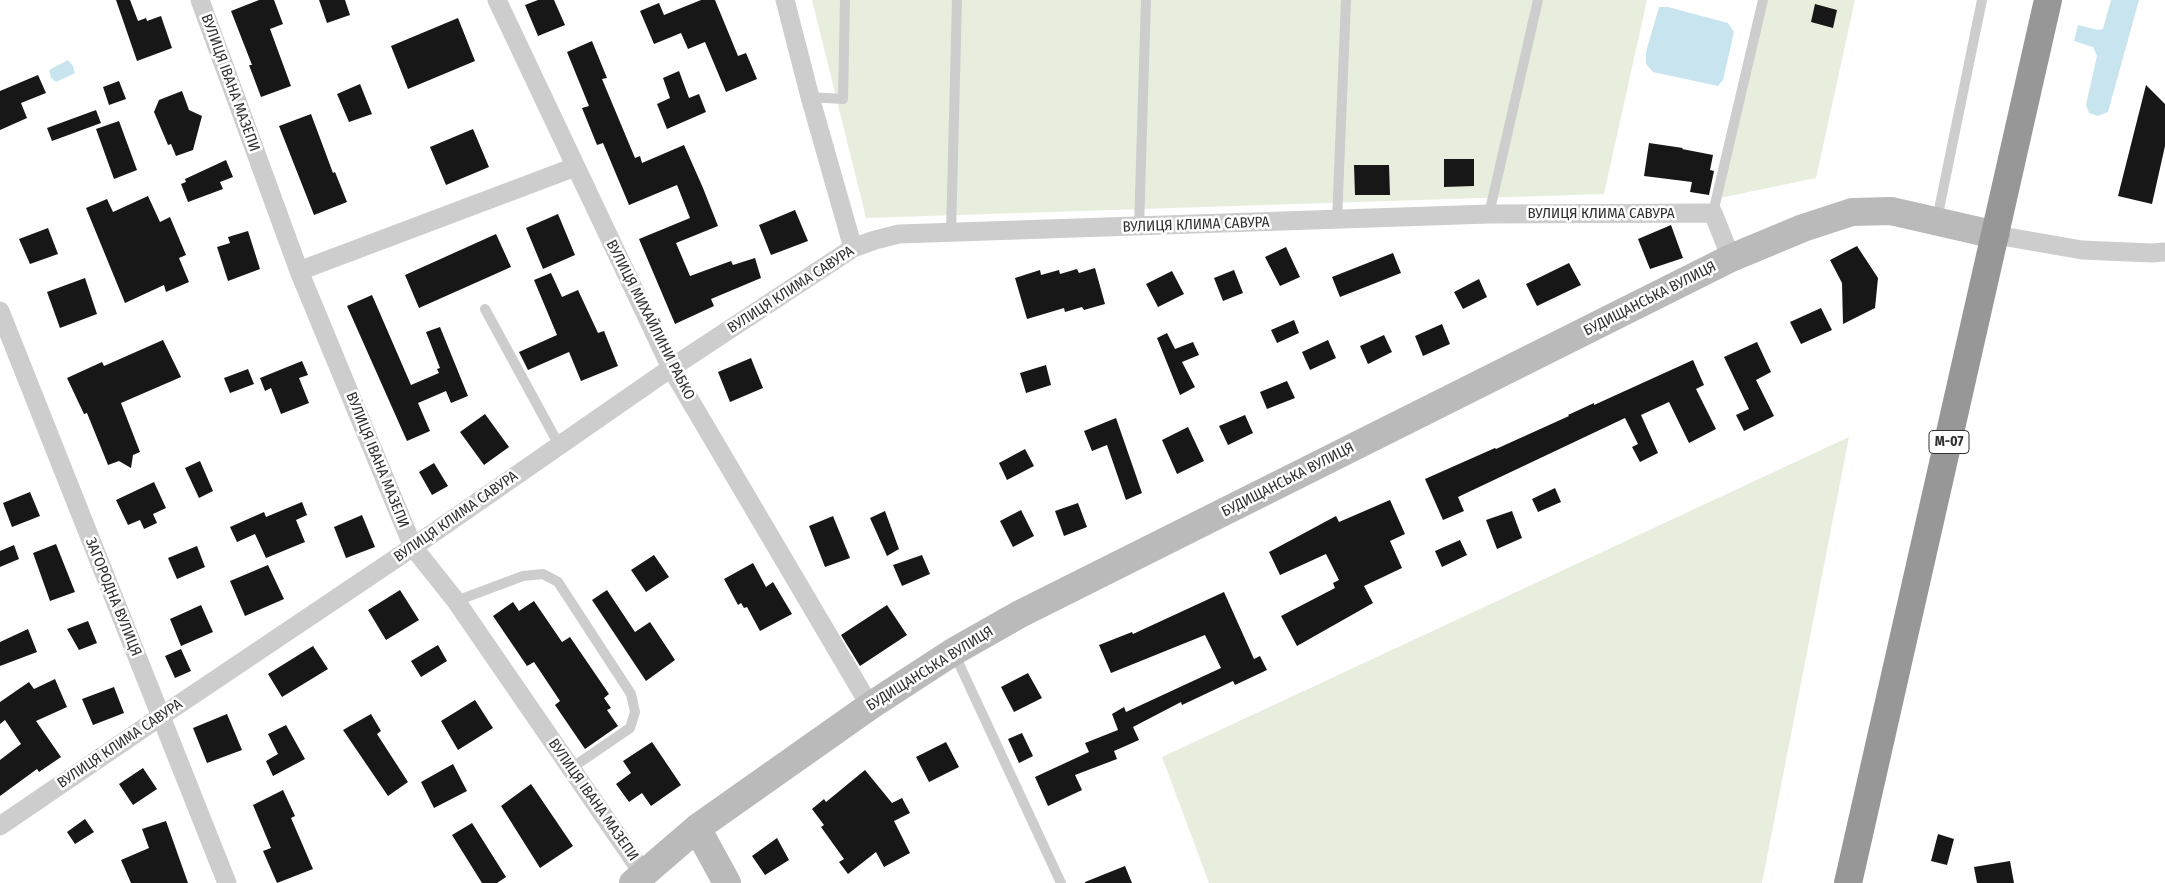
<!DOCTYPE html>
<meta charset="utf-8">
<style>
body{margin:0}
canvas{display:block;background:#fff}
</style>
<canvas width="2165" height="883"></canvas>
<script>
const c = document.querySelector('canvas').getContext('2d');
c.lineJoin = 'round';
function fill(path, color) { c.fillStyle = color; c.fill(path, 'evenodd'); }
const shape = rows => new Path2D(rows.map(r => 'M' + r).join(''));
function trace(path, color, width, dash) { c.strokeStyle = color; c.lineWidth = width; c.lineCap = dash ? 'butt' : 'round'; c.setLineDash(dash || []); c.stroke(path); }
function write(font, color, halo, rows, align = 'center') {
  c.font = font + ' "Fira Sans Condensed",sans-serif'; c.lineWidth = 5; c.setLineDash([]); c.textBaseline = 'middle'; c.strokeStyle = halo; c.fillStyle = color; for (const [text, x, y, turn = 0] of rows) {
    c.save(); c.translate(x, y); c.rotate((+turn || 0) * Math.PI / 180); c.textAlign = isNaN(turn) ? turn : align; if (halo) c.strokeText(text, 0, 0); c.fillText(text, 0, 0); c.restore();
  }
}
fill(shape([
 [812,0,1647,0,1604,194,866,218],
 [1768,0,1855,0,1816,178,1720,198],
 [1849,437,1762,883,1209,883,1162,757]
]), '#e8eedd');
fill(shape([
 [2111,0,2139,0,2108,112,2098,116,2089,113,2086,105,2097,56,2093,47,2074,41,2078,25,2098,30,2103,29],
 [1659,7,1668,7,1728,23,1734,32,1723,80,1718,86,1653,72,1646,64,1646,52],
 [68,60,73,66,75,73,56,82,51,78,49,70]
]), '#c8e5ef');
fill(shape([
 [116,0,130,0,138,21,146,18,147,21,161,16,172,48,137,61],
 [259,0,274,0,283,24,270,29,291,86,261,97,249,65,252,65,231,11],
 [319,0,345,0,350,15,327,23],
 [538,0,554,0,565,25,538,36,525,5],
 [701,0,715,0,738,56,746,53,757,79,726,92,705,42,688,49,681,33,654,44,640,11,659,3,664,15],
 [1815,4,1837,10,1833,28,1811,22],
 [458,18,475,61,408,89,391,46],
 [592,41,607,78,602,79,635,158,640,156,642,163,684,145,703,188,718,226,676,243,690,276,731,261,733,265,755,258,761,278,711,299,714,306,675,324,639,239,690,218,677,185,629,205,603,143,597,145,582,108,589,106,567,52],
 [679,71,689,98,699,94,706,112,667,129,657,104,670,98,663,78],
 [38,75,46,93,21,103,27,118,0,130,0,91],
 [119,81,126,99,109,105,103,87],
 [360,84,372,114,349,122,337,94],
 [2146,85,2165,104,2165,146,2152,204,2118,196],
 [182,91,189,110,202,116,193,150,176,156,171,144,168,145,154,112,159,100],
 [96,110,101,123,52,141,47,128],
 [311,114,333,173,335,172,347,202,314,215,279,126],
 [119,121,137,170,114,179,96,129],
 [473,129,489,167,446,185,430,147],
 [1649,143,1683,148,1682,149,1713,155,1710,170,1714,171,1709,195,1690,192,1692,182,1644,176],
 [1444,159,1474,159,1474,186,1444,187],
 [226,160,233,177,220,182,223,189,188,202,181,184,186,182,185,179],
 [1354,165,1389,165,1390,195,1355,195],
 [148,196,160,222,170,217,186,255,179,258,189,282,166,292,164,285,125,303,86,208,107,199,113,212],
 [795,210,808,241,771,255,759,225],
 [558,214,575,255,543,269,526,228],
 [1671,225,1683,258,1650,269,1638,239],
 [48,228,58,254,30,264,19,239],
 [248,231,260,269,228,281,217,247,230,243,228,237],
 [496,234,511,267,419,308,405,275],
 [1857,246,1878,278,1875,308,1843,324,1842,283,1830,260],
 [1286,247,1300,277,1280,286,1265,257],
 [1393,253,1401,273,1340,297,1332,277],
 [1569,263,1581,285,1537,306,1526,284],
 [1095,268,1105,304,1084,310,1082,307,1065,312,1064,308,1027,319,1015,278,1040,270,1041,275,1059,270,1060,274,1077,269,1079,273],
 [1234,270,1243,293,1223,301,1214,278],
 [1172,271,1184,294,1158,307,1146,284],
 [551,273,562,297,578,290,598,333,604,331,618,366,581,381,569,352,528,370,519,352,557,335,534,280],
 [85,278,97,314,60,328,47,292],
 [1479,279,1487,297,1463,309,1454,292],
 [372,295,411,385,439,373,437,369,440,368,426,332,440,327,468,396,451,403,446,391,418,403,430,431,407,441,347,306],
 [1821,308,1832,330,1801,344,1790,322],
 [1294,320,1299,333,1277,343,1271,330],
 [1442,324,1450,344,1423,356,1415,336],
 [1167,333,1175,349,1193,342,1199,355,1182,362,1195,387,1180,395,1157,338],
 [1384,335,1392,352,1368,364,1360,346],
 [163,340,181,377,121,403,140,452,133,455,131,468,119,461,108,465,87,413,84,414,67,378,102,362,104,366],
 [1328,340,1336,358,1310,370,1302,352],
 [1757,342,1771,372,1756,380,1774,416,1744,431,1736,415,1749,409,1724,357],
 [751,358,763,388,730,402,718,372],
 [1693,360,1704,385,1696,389,1716,429,1689,443,1669,402,1641,415,1658,453,1640,462,1632,447,1638,444,1625,418,1458,497,1464,511,1443,520,1425,479,1495,448,1496,449,1569,416,1568,415,1594,403,1594,405],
 [302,361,308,375,299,378,309,403,281,414,271,388,265,391,260,378],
 [1046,365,1051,385,1026,393,1020,373],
 [248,369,254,384,230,393,224,378],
 [1287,381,1295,398,1267,409,1260,392],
 [485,414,509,447,484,465,460,432],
 [1245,415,1253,433,1228,445,1219,426],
 [1116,418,1142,493,1126,500,1107,445,1092,451,1084,431],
 [1188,427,1204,461,1177,474,1162,440],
 [1025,449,1034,466,1007,480,999,463],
 [200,461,213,491,199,498,185,468],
 [434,463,448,486,432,495,419,472],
 [154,482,166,508,153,514,157,523,144,529,140,520,128,525,116,500],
 [1555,488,1561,502,1538,512,1532,499],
 [30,492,40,516,12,527,3,503],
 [1390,500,1405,534,1390,541,1402,568,1364,586,1373,603,1297,646,1281,616,1335,588,1333,583,1339,580,1326,554,1280,575,1269,552,1336,516,1339,522],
 [302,502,307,515,296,520,305,542,266,558,255,534,237,542,230,527,264,512,266,517],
 [1078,503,1087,527,1064,536,1055,511],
 [1021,510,1034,536,1013,547,1000,521],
 [885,511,899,549,887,556,870,518],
 [1512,511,1522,538,1497,549,1486,520],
 [362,515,375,547,346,558,334,527],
 [833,516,850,558,825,567,809,526],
 [1460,540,1467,555,1442,567,1435,551],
 [56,544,75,592,50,601,33,553],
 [14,545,19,559,0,567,0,551],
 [197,546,205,567,177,579,168,558],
 [654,555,669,577,646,592,631,570],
 [922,555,930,574,902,586,893,565],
 [753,563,766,587,773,582,792,614,760,631,747,607,744,608,741,603,738,605,724,579],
 [268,565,284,599,245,616,230,581],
 [400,590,419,620,386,640,368,610],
 [607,590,635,632,650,622,675,660,646,681,592,600],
 [1224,592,1254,659,1260,656,1267,670,1235,685,1233,681,1182,705,1181,702,1133,727,1139,740,1114,751,1117,759,1075,775,1082,790,1048,806,1035,777,1089,752,1085,743,1118,730,1112,714,1124,707,1126,712,1221,668,1205,635,1111,673,1099,645,1132,632,1133,634],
 [534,601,562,642,570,637,609,694,604,698,611,708,607,710,618,726,585,749,555,705,560,701,534,662,527,666,493,616,513,602,519,611],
 [201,605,213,632,181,646,170,619],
 [887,605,907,635,860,666,841,635],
 [88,621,97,643,79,650,67,629],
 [28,629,37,652,0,666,0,642],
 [438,645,447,661,421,677,411,661],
 [313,646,328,669,282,697,268,674],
 [181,649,191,671,175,678,165,656],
 [1028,673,1042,698,1014,712,1001,687],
 [55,679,67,707,36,721,61,757,39,772,37,769,0,796,0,760,21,744,5,720,0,724,0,702,29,682,34,689],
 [114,687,124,713,93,725,82,699],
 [475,700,493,728,458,750,441,721],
 [227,714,242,750,207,763,193,728],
 [371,714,381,731,377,734,408,782,388,796,343,730],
 [286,725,305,759,273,776,266,761,278,754,268,734],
 [1022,733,1033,756,1019,763,1008,739],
 [652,742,681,785,651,806,642,793,629,802,616,784,631,773,623,761],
 [946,742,959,767,929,782,916,757],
 [453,764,467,791,434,808,421,782],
 [143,768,157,789,133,805,119,784],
 [865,770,892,803,902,798,910,813,894,821,910,853,884,867,876,852,848,874,839,862,844,859,821,827,824,825,812,809,824,799,826,802],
 [531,784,573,846,540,868,501,806],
 [283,790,295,816,291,818,313,869,277,883,263,851,271,848,253,805],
 [85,819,94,832,75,844,67,832],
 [166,821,188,883,131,883,121,860,149,848,142,829],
 [472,823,506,877,497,883,482,883,452,835],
 [1938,834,1954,839,1947,865,1931,861],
 [777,838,789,860,765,875,752,856],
 [2010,861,2014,883,1977,883,1974,867],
 [1125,866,1132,883,1085,883,1085,882]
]), '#171717');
trace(shape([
 [810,97,843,99,845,0],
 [1713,213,1763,0],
 [1489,214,1538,0],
 [1937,219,1982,0],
 [1337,220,1346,0],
 [1139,227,1146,0],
 [951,233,957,0],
 [485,309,559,445],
 [456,601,523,576,543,574,558,582,631,694,635,712,630,728,570,769],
 [954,653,1061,883]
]), '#cdcdcd', 10);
trace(shape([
 [200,0,299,271,413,547,456,601,643,873],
 [497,0,671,368,870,706],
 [785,0,810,97,853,248],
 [1996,235,2082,250,2152,253,2165,252],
 [299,271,575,167],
 [0,311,227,883],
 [0,826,160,717,413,547,671,368,853,248,875,240,899,234,1489,214,1713,213,1731,258]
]), '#cdcdcd', 19);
trace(shape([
 [697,828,727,883],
 [633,883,697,828,870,706,953,652,1020,614,1731,258,1803,228,1852,212,1891,211,1996,235]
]), '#bababa', 28);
trace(shape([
 [1848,883,2048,0]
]), '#979797', 28);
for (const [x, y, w] of [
 [1949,442,40]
]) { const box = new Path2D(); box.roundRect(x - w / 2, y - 11.5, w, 23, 4); c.fillStyle = '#fff'; c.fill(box); trace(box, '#303030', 1); }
write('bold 14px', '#303030', null, [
 ["М-07",1949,442]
]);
write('15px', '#303030', '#fff', [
 ["ВУЛИЦЯ ІВАНА МАЗЕПИ",230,83,70],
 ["ВУЛИЦЯ КЛИМА САВУРА",1601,214],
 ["ВУЛИЦЯ КЛИМА САВУРА",1196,225,-2],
 ["ВУЛИЦЯ КЛИМА САВУРА",791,290,-33],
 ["БУДИЩАНСЬКА ВУЛИЦЯ",1650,299,-27],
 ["ВУЛИЦЯ МИХАЙЛИНИ РАБКО",650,320,63],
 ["ВУЛИЦЯ ІВАНА МАЗЕПИ",377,460,68],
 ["БУДИЩАНСЬКА ВУЛИЦЯ",1288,480,-27],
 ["ВУЛИЦЯ КЛИМА САВУРА",456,517,-35],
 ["ЗАГОРОДНА ВУЛИЦЯ",113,597,68],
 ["БУДИЩАНСЬКА ВУЛИЦЯ",930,669,-32],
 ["ВУЛИЦЯ КЛИМА САВУРА",120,744,-34],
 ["ВУЛИЦЯ ІВАНА МАЗЕПИ",593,800,55]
]);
</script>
